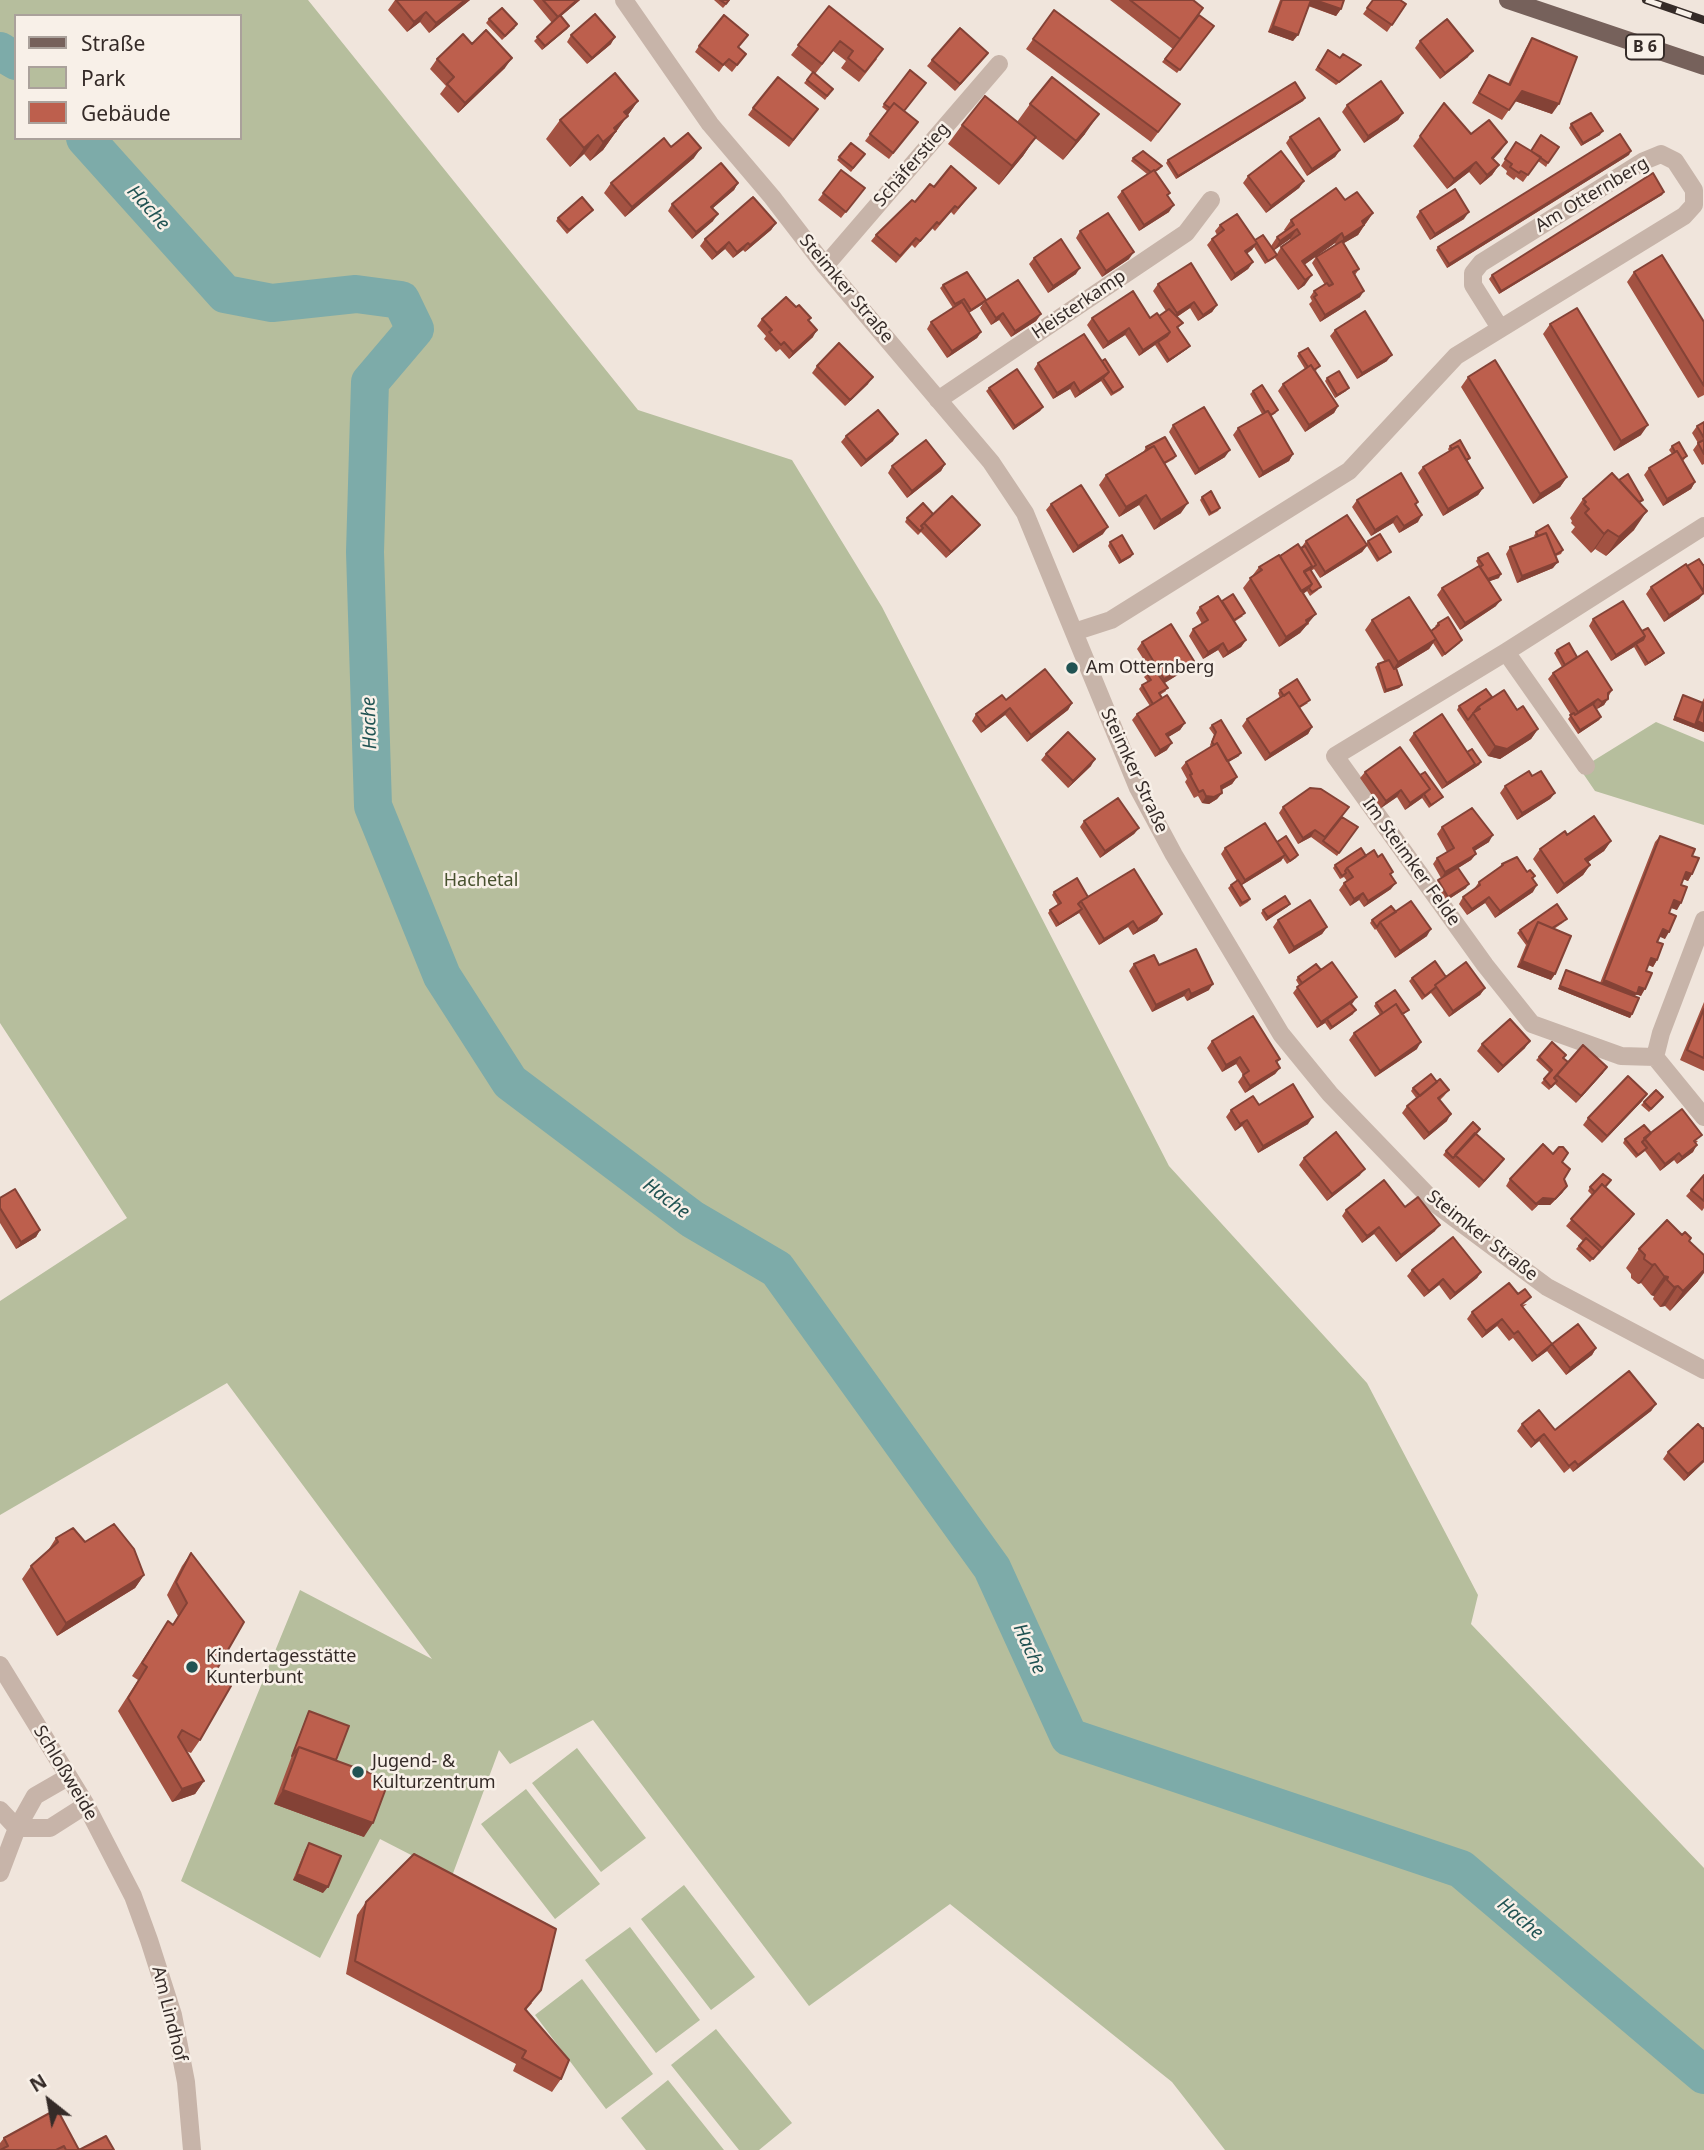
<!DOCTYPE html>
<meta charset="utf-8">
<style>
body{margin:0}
#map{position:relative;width:1704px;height:2150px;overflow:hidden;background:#f0e5dc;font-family:"Noto Sans",sans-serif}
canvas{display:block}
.legend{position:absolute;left:14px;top:14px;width:228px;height:126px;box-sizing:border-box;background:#f8f0e8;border:2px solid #aaa19b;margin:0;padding:9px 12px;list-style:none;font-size:21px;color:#352b28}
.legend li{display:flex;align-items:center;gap:14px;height:35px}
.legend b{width:35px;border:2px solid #aaa19b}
.north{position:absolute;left:14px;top:2066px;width:70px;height:70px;-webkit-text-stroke:5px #f8f0e8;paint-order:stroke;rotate:329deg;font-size:19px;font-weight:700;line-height:28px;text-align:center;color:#352b28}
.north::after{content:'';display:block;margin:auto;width:24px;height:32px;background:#352b28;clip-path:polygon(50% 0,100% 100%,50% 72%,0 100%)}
</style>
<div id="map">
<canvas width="1704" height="2150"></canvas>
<ul class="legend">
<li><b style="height:9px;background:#76615b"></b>Straße</li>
<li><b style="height:19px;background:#b6be9d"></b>Park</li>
<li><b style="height:19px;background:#bd5f4d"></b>Gebäude</li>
</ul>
<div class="north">N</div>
</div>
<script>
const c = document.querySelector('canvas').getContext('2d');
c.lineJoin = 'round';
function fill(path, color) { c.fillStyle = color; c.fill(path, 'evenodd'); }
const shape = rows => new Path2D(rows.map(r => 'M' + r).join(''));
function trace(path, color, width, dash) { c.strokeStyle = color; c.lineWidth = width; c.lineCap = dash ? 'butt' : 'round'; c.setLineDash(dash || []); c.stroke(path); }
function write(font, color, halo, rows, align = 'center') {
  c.font = font + ' "Noto Sans",sans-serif'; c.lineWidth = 5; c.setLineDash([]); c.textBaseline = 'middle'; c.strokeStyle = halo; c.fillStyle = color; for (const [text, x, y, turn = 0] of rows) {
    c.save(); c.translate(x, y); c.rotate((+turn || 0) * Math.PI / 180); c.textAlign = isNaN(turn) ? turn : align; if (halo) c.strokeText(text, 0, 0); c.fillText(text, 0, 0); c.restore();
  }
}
fill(shape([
 [0,0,308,0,638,410,792,460,882,607,1169,1166,1367,1383,1478,1595,1471,1624,1704,1868,1704,2150,1225,2150,1172,2082,950,1904,809,2006,593,1720,510,1764,499,1750,452,1876,380,1839,320,1958,181,1881,300,1590,432,1659,227,1383,0,1515,0,1301,127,1218,0,1023],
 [16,16,240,16,240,138,16,138],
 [1656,722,1704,742,1704,825,1595,791,1580,769],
 [577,1748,646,1838,601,1872,532,1783],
 [526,1789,600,1884,555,1919,481,1824],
 [684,1885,755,1977,711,2010,641,1919],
 [630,1927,700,2020,656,2053,585,1960],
 [582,1979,653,2074,606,2109,535,2015],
 [716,2029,792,2123,759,2150,739,2150,671,2065],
 [668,2080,724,2150,646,2150,621,2118]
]), '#b6be9d');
trace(shape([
 [0,51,16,61],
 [85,138,225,294,272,303,356,294,401,300,415,329,370,382,365,552,373,806,442,976,510,1082,692,1219,777,1269,992,1568,1069,1737,1461,1869,1704,2075]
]), '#7daba9', 38);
trace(shape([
 [624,0,710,124,772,197,825,266,991,462,1025,513,1138,788,1174,855,1281,1034,1330,1094,1437,1205,1547,1287,1704,1370],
 [825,266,999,64],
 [938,400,1186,233,1211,200],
 [1074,632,1111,620,1349,471,1456,356,1684,216,1694,205,1694,190,1675,161,1661,154,1644,161,1481,263,1473,273,1473,285,1500,328],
 [1506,652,1586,766],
 [1704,920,1661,1033,1655,1057,1704,1117],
 [1655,1057,1621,1056,1532,1024,1485,965,1335,756,1506,652,1704,526],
 [0,1665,86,1805,133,1896,149,1940,173,2015,186,2082,192,2150],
 [0,1810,17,1828],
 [17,1828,50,1828,86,1805],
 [0,1873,17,1828,35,1796,68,1777]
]), '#c7b4a9', 18);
trace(shape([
 [1508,0,1704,66]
]), '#76615b', 18);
const rail = shape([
 [1646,0,1704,20]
]);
trace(rail, '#352b28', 8);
trace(rail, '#f8f0e8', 5, [16]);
fill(shape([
 [395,0,470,0,429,33,420,22,407,32,388,10],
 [533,0,580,0,561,16,569,26,567,29,542,50,534,41,552,23],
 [714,0,730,0,723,8],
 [1110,0,1193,0,1199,15,1214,26,1177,73,1162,62,1173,49],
 [1280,0,1344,0,1341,9,1336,16,1308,6,1293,41,1268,32],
 [1373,0,1406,4,1387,32,1363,14],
 [829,6,877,59,859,82,841,68,846,61,833,51,815,74,833,89,825,100,804,83,813,73,791,55],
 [1054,10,1180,104,1151,142,1026,49],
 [489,19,515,28,502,40,486,23],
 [571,35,611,44,587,64,567,42],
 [1532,38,1552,114,1515,101,1502,120,1472,103,1489,75,1508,84,1526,48],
 [1420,41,1468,57,1440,79,1415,48],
 [472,44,505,68,458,113,440,94,446,86,430,69,437,59],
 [699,46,746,54,732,72,724,65,719,72,695,52],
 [1328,50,1358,68,1336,85,1315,70],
 [988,53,955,91,927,66,932,60],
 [910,70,904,111,913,128,889,159,865,141,887,111,882,107],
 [1305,98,1303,101,1176,179,1166,163,1168,160],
 [638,101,603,150,590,161,584,154,570,167,546,139,560,120],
 [1444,103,1471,134,1507,142,1493,159,1499,165,1492,175,1480,185,1469,172,1447,189,1413,146],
 [1030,104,1085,134,1063,160,1035,138,1023,156,999,185,948,144,962,125,1017,122],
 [1347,105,1403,113,1398,120,1364,143,1342,112],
 [753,108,813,116,789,147,748,115],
 [1571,124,1600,135,1581,146,1569,128],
 [1290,137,1340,150,1335,157,1307,176,1286,143],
 [1516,142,1548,163,1546,167,1538,161,1523,182,1516,177,1514,180,1506,174,1507,171,1501,166],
 [851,143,865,154,851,172,837,160],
 [671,147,694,158,625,217,604,193,611,183],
 [1629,155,1447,268,1436,250,1438,247],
 [1133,158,1160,169,1155,172,1168,196,1169,212,1139,231,1117,197,1122,191,1147,174,1131,161],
 [841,170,865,188,841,218,818,200],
 [1248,176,1304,181,1299,188,1266,213,1243,183],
 [738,183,734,190,713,208,713,221,692,239,668,211,672,204],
 [934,187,976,188,954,215,951,212,935,231,932,228,915,248,912,245,896,263,871,241,876,235],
 [1664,192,1662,195,1499,294,1489,279,1492,275],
 [1345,200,1373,213,1358,235,1344,243,1359,269,1355,275,1360,297,1320,322,1309,304,1312,301,1310,297,1314,291,1325,285,1312,263,1316,257,1336,245,1335,243,1304,265,1305,285,1298,290,1275,258,1265,264,1254,247,1247,253,1253,262,1248,269,1231,281,1207,245,1212,239,1217,235,1215,231,1220,225,1255,240,1271,246,1277,237,1285,231,1284,230,1291,220],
 [1290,239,1291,241,1281,247,1277,254,1274,250],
 [1420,211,1464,219,1430,240,1416,217],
 [590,213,567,234,556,221,558,218],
 [776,223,771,230,745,252,743,250,733,258,725,249,712,260,700,246,705,239],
 [1080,231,1129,259,1102,277,1076,238],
 [1034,258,1076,274,1048,293,1029,264],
 [1634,272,1704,322,1704,395,1698,398,1627,282],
 [1158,284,1217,305,1212,312,1198,321,1190,308,1177,317,1183,323,1178,328,1187,349,1167,363,1155,345,1139,356,1125,335,1103,349,1087,325,1092,318,1150,318,1159,316,1166,311,1153,291],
 [943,285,983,304,969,313,981,332,977,338,947,358,927,329,931,322,953,308,940,288],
 [985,301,1041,314,1036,321,1011,337,999,320,991,325,980,308],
 [796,307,811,318,809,321,813,337,789,359,780,349,776,352,764,339,766,336,757,326,762,319],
 [1550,324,1641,435,1614,451,1543,334],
 [1335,330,1387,361,1357,379,1330,336],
 [1299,353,1317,370,1315,371,1338,406,1334,413,1305,432,1278,391,1283,384,1305,369,1297,356],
 [1102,361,1123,387,1121,390,1111,396,1101,381,1075,398,1070,389,1053,399,1034,369,1038,363],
 [817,366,868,384,845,406,812,373],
 [1468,377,1567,477,1560,487,1533,504,1461,387],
 [1327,378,1346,391,1335,398,1325,381],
 [989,388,1043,407,1040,411,1013,430,986,391],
 [1253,391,1276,413,1271,416,1293,454,1289,461,1259,478,1233,435,1238,428,1262,414,1250,394],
 [1704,422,1704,464,1702,465,1693,450,1698,443,1692,433,1697,426],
 [1173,425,1225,457,1195,475,1169,432],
 [846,436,893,441,861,467,841,442],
 [1450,446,1470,458,1467,461,1483,488,1478,495,1443,516,1418,473,1423,467,1449,451,1448,449],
 [1672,446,1687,456,1683,461,1695,482,1691,489,1663,506,1644,475,1649,468,1672,454,1669,450],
 [1146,447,1176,456,1174,459,1165,464,1181,513,1154,530,1139,505,1119,517,1099,485,1106,475,1144,451],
 [945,464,941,471,907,498,888,473,892,466],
 [1202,497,1220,508,1218,511,1209,516,1200,500],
 [1583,499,1640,503,1634,530,1606,556,1595,549,1591,553,1571,532,1575,527,1571,523,1572,521,1570,518],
 [1357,500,1418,502,1416,505,1418,522,1399,533,1393,523,1371,536,1352,507],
 [1051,504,1103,534,1073,553,1046,510],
 [933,514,980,525,975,531,946,558,921,532,918,535,905,522,907,518],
 [1536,532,1563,550,1561,554,1556,556,1553,568,1517,583,1506,554,1510,547,1535,537,1534,536],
 [1306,541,1366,544,1368,541,1388,555,1377,562,1367,546,1362,552,1320,578,1314,569,1311,571,1318,590,1310,596,1307,591,1303,594,1309,624,1306,626,1300,633,1279,647,1243,588,1259,567,1280,556,1301,548],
 [1110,542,1131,557,1119,564,1108,546],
 [1478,558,1499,578,1489,581,1496,606,1460,630,1437,595,1442,588,1479,566,1476,561],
 [1687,566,1703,592,1699,599,1664,622,1646,594,1651,587],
 [1222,601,1243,616,1234,622,1246,640,1241,647,1223,658,1218,650,1203,659,1189,636,1193,629,1202,624,1196,613,1200,607],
 [1593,619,1642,631,1664,653,1661,656,1645,666,1634,647,1611,661,1589,626],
 [1372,620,1431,631,1436,627,1435,626,1438,623,1460,643,1442,657,1433,643,1429,649,1396,669,1402,685,1399,688,1384,693,1375,667,1378,664,1385,662,1365,630],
 [1142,642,1194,661,1189,668,1164,683,1166,691,1160,695,1185,723,1180,730,1168,737,1167,750,1155,757,1132,720,1137,714,1150,706,1139,689,1142,685,1148,682,1144,677,1147,674,1151,671,1137,649],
 [1557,650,1577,657,1612,690,1604,705,1597,709,1594,707,1601,717,1599,720,1578,734,1568,719,1571,715,1548,679,1553,673,1562,667,1554,653],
 [1280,690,1308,703,1300,708,1312,727,1308,734,1265,761,1242,726,1247,719,1280,698,1278,693],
 [1683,695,1702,702,1704,698,1704,732,1673,720],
 [1492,697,1517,710,1538,729,1531,739,1500,759,1488,756,1457,710,1459,706],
 [1006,700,1072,703,1068,710,1027,742,1005,715,981,733,972,721,976,714],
 [1212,725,1239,756,1228,762,1237,777,1232,784,1221,790,1222,793,1217,799,1209,804,1202,803,1198,796,1194,798,1185,782,1187,779,1181,768,1186,762,1211,747,1210,745,1214,735,1209,728],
 [1414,733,1467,752,1481,762,1479,765,1442,789,1409,740],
 [1046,754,1091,766,1068,788,1041,760],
 [1365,772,1420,775,1440,800,1429,808,1422,798,1405,810,1397,797,1381,808,1360,778],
 [1532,776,1555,793,1550,799,1517,820,1500,793,1505,786],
 [1283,807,1342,817,1358,827,1337,856,1311,837,1298,844,1279,813],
 [1084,821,1139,828,1134,834,1100,858,1080,827],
 [1442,827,1489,842,1474,851,1476,854,1471,860,1458,868,1466,888,1446,901,1435,884,1441,878,1433,864,1437,858,1447,852,1437,834],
 [1567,835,1611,841,1604,851,1588,862,1590,865,1583,875,1557,894,1533,859,1540,849],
 [1660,836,1692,856,1692,874,1688,881,1683,879,1681,885,1677,910,1671,908,1669,913,1665,939,1660,936,1657,942,1657,960,1653,967,1648,965,1646,971,1641,996,1636,994,1635,997,1632,1014,1630,1018,1558,989,1566,970,1600,983,1655,842],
 [1277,842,1298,855,1296,858,1287,864,1283,858,1281,861,1242,885,1250,899,1248,902,1240,907,1228,888,1231,885,1237,881,1221,854,1225,848],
 [1366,856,1391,875,1391,889,1364,907,1359,900,1350,906,1339,890,1344,883,1347,881,1344,877,1340,879,1333,868,1335,865],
 [1502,864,1527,872,1535,876,1533,879,1533,892,1495,918,1485,903,1467,915,1459,904,1463,897,1474,889,1479,882,1499,868],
 [1054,892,1088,897,1162,914,1157,921,1133,935,1128,927,1099,945,1079,913,1056,927,1048,913,1050,910,1058,905,1052,895],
 [1290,904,1287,907,1266,921,1261,913,1263,910],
 [1396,912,1427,936,1395,958,1376,929,1375,930,1370,923,1372,920],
 [1278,920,1327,927,1322,934,1289,954,1273,927],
 [1564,922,1554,929,1555,974,1551,980,1517,967,1526,945,1517,933,1520,930],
 [1134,964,1159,965,1209,990,1187,1001,1184,996,1152,1012,1129,971],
 [1321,970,1351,1004,1353,1014,1330,1030,1325,1023,1317,1028,1293,993,1299,985,1296,980,1298,977],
 [1446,977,1485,988,1480,995,1449,1017,1431,993,1422,1000,1409,981,1412,978],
 [1704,1002,1704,1071,1680,1060],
 [1376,1003,1409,1010,1403,1015,1417,1049,1375,1077,1349,1040,1354,1033,1380,1015,1374,1006],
 [1212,1041,1280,1059,1277,1063,1280,1068,1275,1074,1245,1093,1238,1082,1243,1075,1236,1064,1222,1072,1207,1048],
 [1482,1044,1525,1048,1498,1073,1477,1051],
 [1539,1057,1563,1058,1568,1062,1603,1073,1576,1103,1555,1084,1549,1090,1541,1083,1550,1073,1536,1060],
 [1437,1082,1449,1090,1444,1096,1440,1100,1447,1121,1424,1140,1402,1113,1407,1106,1417,1099,1411,1091,1413,1088],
 [1647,1094,1642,1101,1602,1143,1583,1125,1588,1118],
 [1663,1097,1649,1112,1641,1105,1644,1102],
 [1259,1105,1308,1124,1258,1153,1242,1126,1235,1131,1226,1117,1231,1110],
 [1651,1133,1698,1141,1696,1143,1693,1152,1677,1164,1674,1160,1660,1171,1645,1151,1636,1158,1623,1143,1625,1139],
 [1476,1134,1504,1159,1479,1188,1443,1155,1446,1151],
 [1304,1158,1360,1175,1327,1201,1299,1165],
 [1562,1162,1564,1179,1567,1186,1562,1193,1550,1205,1538,1205,1532,1211,1506,1186,1510,1179],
 [1704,1175,1704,1208,1702,1211,1686,1196],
 [1590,1187,1605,1187,1630,1220,1590,1262,1576,1249,1583,1241,1566,1226,1592,1195,1588,1191],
 [0,1198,40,1230,36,1237,16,1249,0,1223],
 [1405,1207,1435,1231,1396,1262,1374,1234,1362,1243,1342,1216,1346,1210],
 [1689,1241,1698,1281,1670,1311,1665,1306,1660,1307,1653,1299,1654,1296,1651,1295,1641,1283,1638,1284,1631,1278,1631,1274,1626,1268,1639,1249],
 [1412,1270,1481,1272,1477,1278,1450,1300,1439,1285,1424,1297,1407,1276],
 [1527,1304,1523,1307,1552,1344,1547,1351,1532,1362,1513,1338,1509,1341,1497,1326,1482,1338,1467,1319,1472,1312],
 [1552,1344,1596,1348,1592,1355,1566,1375,1547,1351],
 [1656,1404,1651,1411,1573,1472,1570,1468,1564,1473,1539,1441,1531,1448,1517,1431,1522,1424,1555,1430],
 [1668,1452,1704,1462,1684,1481,1663,1459],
 [56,1538,85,1542,144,1575,135,1588,57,1636,22,1579,31,1566,47,1552],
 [191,1553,213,1676,200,1740,191,1753,186,1751,204,1781,195,1794,172,1802,118,1711,138,1680,132,1676,168,1621,173,1624,178,1616,167,1595,182,1566],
 [309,1711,336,1760,364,1837,274,1804,307,1715],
 [309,1843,323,1893,293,1880,305,1850],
 [366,1902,532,2003,526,2010,561,2079,552,2092,513,2071,516,2064,346,1974,357,1915],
 [57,2109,79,2150,114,2150,0,2150,0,2143,4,2138]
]), '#a35242');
fill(shape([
 [465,0,470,0,429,33,436,23],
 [577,0,580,0,553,23,558,17],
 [1310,0,1315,0,1341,9,1336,16,1307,5],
 [426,12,420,22,407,32,414,22],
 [569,26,567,29,542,50,545,46],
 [1273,26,1298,35,1293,41,1268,32],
 [615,37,611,44,587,64,592,58],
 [1473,51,1468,57,1440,79,1445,73],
 [988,53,983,59,955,91,960,84],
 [512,58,505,68,458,113,465,103],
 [1522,91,1559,104,1552,114,1515,101],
 [1305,98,1303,101,1176,179,1178,176],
 [638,101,603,150,590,161,624,112],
 [1403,113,1398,120,1364,143,1368,136],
 [1099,114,1085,134,1063,160,1076,141],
 [1603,131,1600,135,1581,146,1583,143],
 [598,135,584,154,570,167,584,148],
 [1036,137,1023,156,999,185,1012,166],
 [1507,142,1500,152,1485,168,1492,158],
 [701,148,694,158,625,217,632,207],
 [1340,150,1335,157,1307,176,1312,169],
 [1631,151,1629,155,1447,268,1449,264],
 [1476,162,1469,172,1447,189,1454,179],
 [1499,165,1492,175,1480,185,1487,175],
 [1304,181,1299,188,1266,213,1271,206],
 [738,183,734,190,707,213,711,207],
 [1664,192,1662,195,1499,294,1501,291],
 [1174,205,1169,212,1139,231,1144,225],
 [1469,212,1464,219,1430,240,1435,234],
 [1373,213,1366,223,1355,231,1362,221],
 [718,214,713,221,692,239,696,232],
 [776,223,771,230,745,252,750,245],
 [1364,225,1358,235,1337,247,1344,238],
 [1297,229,1290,239,1273,251,1280,241],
 [1342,233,1335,243,1297,270,1302,261],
 [729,242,725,249,712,260,717,253],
 [748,243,743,250,733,258,737,252],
 [1257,243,1252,250,1241,258,1245,251],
 [1134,252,1129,259,1102,277,1106,271],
 [1253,262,1248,269,1231,281,1235,274],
 [1080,268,1076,274,1048,293,1053,286],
 [1312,275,1305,285,1298,290,1305,280],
 [1364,291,1360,297,1320,322,1325,315],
 [986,300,983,304,968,313,971,310],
 [1194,302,1190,308,1172,320,1177,313],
 [1217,305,1212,312,1198,321,1203,315],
 [1003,313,999,320,991,325,996,318],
 [1041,314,1036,321,1011,337,1015,331],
 [1129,328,1125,335,1103,349,1108,342],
 [817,330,813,337,789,359,793,352],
 [981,332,977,338,947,358,952,351],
 [1170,332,1165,339,1158,342,1155,345,1139,356,1143,350],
 [1190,346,1187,349,1167,363,1169,360],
 [1392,355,1387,361,1357,379,1362,373],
 [1109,372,1105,379,1103,378,1101,381,1075,398,1080,392],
 [873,377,868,384,845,406,850,400],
 [1074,382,1070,389,1053,399,1057,393],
 [1349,388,1346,391,1335,398,1337,395],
 [1338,406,1334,413,1305,432,1309,425],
 [1043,407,1040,411,1013,430,1015,426],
 [1648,425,1641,435,1614,451,1621,441],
 [898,434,893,441,861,467,866,460],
 [1230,450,1225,457,1195,475,1199,469],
 [1293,454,1289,461,1259,478,1263,472],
 [945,464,941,471,907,498,912,491],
 [1567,477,1560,487,1533,504,1540,494],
 [1695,482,1691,489,1663,506,1667,499],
 [1483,488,1478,495,1443,516,1448,509],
 [1146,495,1139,505,1119,517,1126,507],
 [1188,503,1181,513,1154,530,1161,520],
 [1647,511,1634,530,1606,556,1619,537],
 [1422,515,1418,522,1399,533,1404,526],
 [1397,516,1393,523,1371,536,1375,530],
 [980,525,975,531,946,558,951,552],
 [1108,527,1103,534,1073,553,1078,546],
 [1608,530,1595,549,1591,553,1604,534],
 [1367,545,1362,552,1320,578,1325,572],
 [1133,554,1131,557,1119,564,1121,561],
 [1558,562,1553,568,1517,583,1522,576],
 [1501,574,1499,578,1482,584,1484,581],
 [1312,584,1307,591,1293,600,1298,593],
 [1704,593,1699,599,1664,622,1669,615],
 [1501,600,1496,606,1460,630,1465,623],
 [1316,614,1300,633,1279,647,1286,637,1306,620],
 [1645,636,1641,643,1636,644,1634,647,1611,661,1616,655],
 [1436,639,1429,649,1391,672,1398,662],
 [1246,640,1241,647,1223,658,1228,652],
 [1223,643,1218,650,1203,659,1208,652],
 [1664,653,1661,656,1645,666,1648,663],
 [1194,661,1189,668,1160,686,1164,679],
 [1402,685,1399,688,1384,693,1386,690],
 [1598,699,1593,706,1573,719,1578,712],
 [1608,699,1604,705,1597,709,1602,702],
 [1072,703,1068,710,1027,742,1031,735],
 [1010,708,1005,715,981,733,986,727],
 [1601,717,1599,720,1578,734,1580,730],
 [1675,717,1695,725,1697,721,1704,724,1704,732,1673,720],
 [1185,723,1180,730,1162,741,1166,734],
 [1312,727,1308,734,1265,761,1270,754],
 [1538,729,1531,739,1500,759,1488,756,1495,746],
 [1172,743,1167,750,1155,757,1160,750],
 [1241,753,1239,756,1222,766,1224,763],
 [1095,759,1091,766,1068,788,1073,781],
 [1481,762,1479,765,1442,789,1447,783,1475,764],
 [1237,777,1232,784,1216,793,1221,786],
 [1430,789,1425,795,1424,794,1422,798,1405,810,1410,803],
 [1401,790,1397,797,1381,808,1386,801],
 [1222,793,1217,799,1209,804,1202,803,1206,796],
 [1555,793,1550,799,1517,820,1522,813],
 [1139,828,1134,834,1100,858,1105,851],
 [1315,830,1311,837,1298,844,1303,838],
 [1493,835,1489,842,1468,855,1473,848],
 [1611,841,1604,851,1578,869,1585,859],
 [1476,854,1471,860,1441,879,1445,872],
 [1285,855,1281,861,1240,886,1245,880],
 [1590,865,1583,875,1557,894,1564,884],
 [1686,872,1692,874,1688,881,1681,878],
 [1396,883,1391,889,1364,907,1368,901],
 [1469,884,1466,888,1446,901,1448,897],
 [1537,885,1533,892,1495,918,1500,911],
 [1363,893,1359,900,1350,906,1354,899],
 [1489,897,1485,903,1467,915,1472,909],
 [1674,900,1681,903,1677,910,1669,907],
 [1290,904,1287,907,1266,921,1268,917],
 [1082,909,1079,913,1056,927,1059,924],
 [1162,914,1157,921,1133,935,1138,929],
 [1133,921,1128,927,1099,945,1104,939],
 [1327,927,1322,934,1289,954,1294,947],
 [1431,929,1427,936,1395,958,1400,951],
 [1663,929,1669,932,1665,939,1658,936],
 [1651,958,1657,960,1653,967,1647,964],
 [1522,961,1555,974,1551,980,1517,967],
 [1604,980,1639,987,1645,989,1641,996,1636,994,1632,1000,1599,987],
 [1213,984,1209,990,1187,1001,1191,994],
 [1560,986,1632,1014,1630,1018,1558,989],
 [1485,988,1480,995,1449,1017,1453,1011],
 [1189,989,1184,996,1152,1012,1156,1005],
 [1357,997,1352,1004,1328,1020,1327,1019,1325,1023,1317,1028,1321,1022],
 [1356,1010,1353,1014,1330,1030,1332,1027],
 [1530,1041,1525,1048,1498,1073,1503,1066],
 [1421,1042,1417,1049,1375,1077,1380,1071],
 [1240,1057,1236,1064,1222,1072,1226,1065],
 [1607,1067,1603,1073,1576,1103,1581,1096],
 [1280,1068,1275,1074,1245,1093,1250,1086],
 [1647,1094,1642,1101,1602,1143,1607,1136],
 [1451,1114,1447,1121,1424,1140,1429,1133],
 [1313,1117,1308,1124,1258,1153,1263,1146],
 [1247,1120,1242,1126,1235,1131,1240,1124],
 [1697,1145,1693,1152,1677,1164,1682,1157],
 [1679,1153,1674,1160,1660,1171,1665,1164],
 [1504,1159,1499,1166,1479,1188,1484,1181],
 [1365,1169,1360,1175,1327,1201,1332,1194],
 [1567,1186,1562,1193,1550,1205,1538,1205,1532,1211,1543,1198],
 [1634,1214,1630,1220,1598,1255,1602,1248],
 [1440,1225,1435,1231,1396,1262,1401,1255],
 [1379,1227,1374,1234,1362,1243,1367,1236],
 [40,1230,36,1237,16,1249,21,1242],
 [1655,1264,1641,1283,1638,1284,1652,1265],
 [1704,1270,1704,1273,1698,1281,1670,1311,1683,1291],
 [1481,1272,1477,1278,1450,1300,1455,1293],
 [1664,1276,1668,1277,1654,1296,1651,1295],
 [1443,1279,1439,1285,1424,1297,1429,1291],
 [1678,1286,1665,1306,1660,1307,1674,1287],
 [1502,1319,1497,1326,1482,1338,1486,1331],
 [1552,1344,1547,1351,1532,1362,1537,1356],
 [1596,1348,1592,1355,1566,1375,1570,1368],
 [1656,1404,1651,1411,1573,1472,1578,1465],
 [1544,1434,1539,1441,1531,1448,1535,1441],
 [1704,1460,1704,1462,1684,1481,1688,1474],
 [144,1575,135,1588,57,1636,66,1623],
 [204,1781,195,1794,172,1802,182,1789],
 [283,1790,373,1823,364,1837,274,1804],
 [297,1874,328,1887,323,1893,293,1880]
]), '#844236');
const building = shape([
 [396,0,465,0,436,23,426,12,414,22,396,0],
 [543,0,577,0,558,17,543,0],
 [720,0,729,0,726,4,720,0],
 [1130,0,1193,0,1203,8,1180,39,1130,0],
 [1282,0,1311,0,1298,35,1273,26,1282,0],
 [1315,0,1344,0,1341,9,1315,0],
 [1373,0,1400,0,1406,4,1392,25,1367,8,1373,0],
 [829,6,883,49,865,72,848,58,853,51,840,41,822,64,798,45,829,6],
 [502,8,517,24,505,36,489,19,502,8],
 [1054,10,1180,104,1158,132,1033,39,1054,10],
 [595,14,615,37,592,58,571,35,595,14],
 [560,15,569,26,545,46,537,37,560,15],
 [724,15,748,35,738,47,746,54,737,65,729,59,723,65,699,46,724,15],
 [1199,15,1214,26,1180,70,1165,59,1199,15],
 [1447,19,1473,51,1445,73,1420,41,1447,19],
 [960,28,988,53,960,84,932,60,960,28],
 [486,30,512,58,465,103,447,84,454,77,437,59,463,34,472,44,486,30],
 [1532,38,1577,57,1559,104,1522,91,1509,110,1479,93,1489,75,1510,85,1532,38],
 [1328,50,1340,58,1343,54,1361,65,1339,82,1318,67,1328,50],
 [910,70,926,83,904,111,894,103,890,108,884,104,910,70],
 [813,72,833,89,827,96,807,80,813,72],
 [615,73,638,101,624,112,628,116,614,128,616,131,603,142,598,135,584,148,560,120,615,73],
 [778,77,818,109,793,140,753,108,778,77],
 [1052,77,1099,114,1076,141,1030,104,1052,77],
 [1381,81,1403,113,1368,136,1347,105,1381,81],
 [1295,82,1305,98,1178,176,1168,160,1295,82],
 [985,96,1036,137,1012,166,962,125,985,96],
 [894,103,918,122,893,153,870,134,894,103],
 [1444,103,1471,134,1489,120,1507,142,1492,158,1499,165,1487,175,1476,162,1454,179,1420,136,1444,103],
 [1591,113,1603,131,1583,143,1571,124,1591,113],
 [1319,118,1340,150,1312,169,1290,137,1319,118],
 [688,133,701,148,632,207,611,183,664,138,671,147,688,133],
 [1620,134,1631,151,1449,264,1438,247,1620,134],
 [1541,135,1559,147,1548,163,1531,151,1541,135],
 [1516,142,1541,157,1528,175,1521,171,1519,173,1510,167,1512,164,1505,159,1516,142],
 [851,143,865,154,853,168,839,157,851,143],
 [1143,151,1162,166,1155,171,1154,170,1151,172,1133,158,1143,151],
 [1281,151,1304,181,1271,206,1248,176,1281,151],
 [721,163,738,183,711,207,718,214,696,232,672,204,721,163],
 [951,166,976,188,958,208,955,206,939,224,937,222,920,241,916,238,900,256,876,235,912,200,915,202,930,184,934,187,951,166],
 [841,170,865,188,846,212,823,193,841,170],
 [1154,170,1170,193,1167,195,1174,205,1144,225,1122,191,1154,170],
 [1653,173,1664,192,1501,291,1492,275,1653,173],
 [1336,188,1345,200,1357,192,1373,213,1362,221,1364,225,1344,238,1342,233,1302,261,1312,275,1305,280,1281,247,1300,234,1297,229,1280,241,1277,237,1294,225,1291,220,1336,188],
 [1455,189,1469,212,1435,234,1420,211,1455,189],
 [582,197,593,210,569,230,558,218,582,197],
 [753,197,776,223,750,245,748,243,737,252,729,242,717,253,705,239,753,197],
 [1108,213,1134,252,1106,271,1080,231,1108,213],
 [1237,214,1257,243,1245,251,1253,262,1235,274,1212,239,1224,230,1220,225,1237,214],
 [1263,235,1277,255,1268,261,1255,240,1263,235],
 [1061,239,1080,268,1053,286,1034,258,1061,239],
 [1342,241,1359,269,1353,272,1364,291,1325,315,1314,297,1317,295,1314,291,1327,283,1329,286,1333,284,1316,257,1342,241],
 [1662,255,1704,322,1704,386,1634,272,1662,255],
 [1191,263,1217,305,1203,315,1194,302,1177,313,1158,284,1191,263],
 [967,272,986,300,971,310,964,299,955,304,943,285,967,272],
 [1018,280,1041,314,1015,331,1003,313,996,318,985,301,1018,280],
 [1133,291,1150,318,1157,313,1170,332,1143,350,1129,328,1108,342,1092,318,1133,291],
 [786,297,796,307,799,305,811,318,808,320,817,330,793,352,784,342,781,345,769,332,772,330,762,319,786,297],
 [962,302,981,332,952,351,931,322,962,302],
 [1577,308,1648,425,1621,441,1550,324,1577,308],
 [1169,309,1183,323,1177,327,1190,346,1169,360,1158,342,1167,336,1170,332,1159,316,1169,309],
 [1365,311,1392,355,1362,373,1335,330,1365,311],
 [1084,334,1109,372,1080,392,1074,382,1057,393,1038,363,1084,334],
 [839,343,873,377,850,400,817,366,839,343],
 [1308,348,1320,366,1314,370,1311,365,1308,367,1299,353,1308,348],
 [1105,359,1123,387,1113,393,1103,378,1109,372,1102,361,1105,359],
 [1495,360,1567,477,1540,494,1468,377,1495,360],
 [1311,365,1338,406,1309,425,1283,384,1311,365],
 [1017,369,1043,407,1015,426,989,388,1017,369],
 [1339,371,1349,388,1337,395,1327,378,1339,371],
 [1262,385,1278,410,1271,415,1268,411,1265,412,1253,391,1262,385],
 [1204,407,1230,450,1199,469,1173,425,1204,407],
 [878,410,898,434,866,460,846,436,878,410],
 [1268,411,1293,454,1263,472,1238,428,1268,411],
 [1704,422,1704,438,1697,426,1704,422],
 [1165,437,1176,456,1164,463,1154,446,1148,449,1146,447,1165,437],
 [926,440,945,464,912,491,892,466,926,440],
 [1460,440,1470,458,1466,460,1458,446,1452,449,1450,446,1460,440],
 [1704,440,1704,454,1698,443,1704,440],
 [1679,442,1687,456,1682,459,1677,451,1675,452,1672,446,1679,442],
 [1154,446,1188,503,1161,520,1146,495,1126,507,1106,475,1154,446],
 [1458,446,1483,488,1448,509,1423,467,1458,446],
 [1677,451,1695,482,1667,499,1649,468,1677,451],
 [1401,473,1418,502,1415,504,1422,515,1404,526,1397,516,1375,530,1357,500,1401,473],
 [1612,473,1647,511,1619,537,1608,530,1604,534,1585,513,1589,509,1584,504,1586,502,1583,499,1612,473],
 [1628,474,1643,500,1639,502,1619,480,1628,474],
 [1081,485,1108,527,1078,546,1051,504,1081,485],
 [1211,491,1220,508,1211,513,1202,497,1211,491],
 [952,496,980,525,951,552,924,523,952,496],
 [923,503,933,514,921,526,923,528,920,531,907,518,923,503],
 [1347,515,1367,545,1325,572,1306,541,1347,515],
 [1548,525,1563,550,1555,555,1546,533,1538,536,1536,532,1548,525],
 [1546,533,1558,562,1522,576,1510,547,1546,533],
 [1380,534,1391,552,1379,559,1368,541,1380,534],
 [1122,535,1133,554,1121,561,1110,542,1122,535],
 [1298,544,1312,566,1304,571,1312,584,1301,591,1280,556,1298,544],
 [1305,546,1316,565,1310,569,1312,566,1301,548,1305,546],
 [1488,553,1501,574,1488,579,1480,567,1483,565,1478,558,1488,553],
 [1279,555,1316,614,1306,620,1307,623,1286,637,1250,578,1262,570,1259,567,1279,555],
 [1699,559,1703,565,1704,565,1704,590,1703,590,1687,566,1699,559],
 [1686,564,1704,593,1669,615,1651,587,1686,564],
 [1479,566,1501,600,1465,623,1442,588,1479,566],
 [1310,569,1321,587,1312,592,1309,588,1312,584,1304,572,1310,569],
 [1233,594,1245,613,1234,620,1222,601,1233,594],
 [1218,596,1246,640,1228,652,1223,643,1208,652,1193,629,1208,620,1200,607,1218,596],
 [1409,597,1436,639,1398,662,1372,620,1409,597],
 [1623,601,1645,636,1616,655,1593,619,1623,601],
 [1448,617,1462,640,1445,654,1431,631,1439,625,1438,623,1448,617],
 [1171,624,1194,661,1164,679,1142,642,1171,624],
 [1648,628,1664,653,1648,663,1636,644,1643,640,1645,636,1642,631,1648,628],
 [1569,643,1577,657,1565,665,1557,650,1569,643],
 [1587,651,1612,690,1608,693,1608,699,1602,702,1598,699,1578,712,1553,673,1587,651],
 [1389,660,1394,669,1396,668,1402,685,1386,690,1378,664,1389,660],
 [1045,669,1072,703,1031,735,1010,708,986,727,976,714,1002,695,1006,700,1045,669],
 [1154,669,1168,688,1159,693,1162,698,1153,704,1142,685,1151,680,1147,674,1154,669],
 [1297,679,1310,700,1299,707,1289,692,1284,696,1280,690,1297,679],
 [1486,689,1492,697,1478,707,1468,720,1459,706,1486,689],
 [1504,690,1517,710,1523,706,1538,729,1507,749,1495,746,1473,713,1480,709,1478,707,1504,690],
 [1289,692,1312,727,1270,754,1247,719,1289,692],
 [1167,695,1185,723,1166,734,1172,743,1160,750,1137,714,1167,695],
 [1683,695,1703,703,1695,725,1675,717,1683,695],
 [1593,704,1601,717,1580,730,1570,715,1574,713,1575,715,1593,704],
 [1704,704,1704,724,1697,721,1704,704],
 [1442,714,1475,764,1447,783,1414,733,1442,714],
 [1221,720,1241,753,1227,761,1217,743,1214,745,1212,742,1216,732,1212,725,1221,720],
 [1068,732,1095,759,1073,781,1046,754,1068,732],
 [1217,743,1237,777,1221,786,1222,793,1214,797,1206,796,1203,790,1199,792,1190,775,1192,774,1186,762,1217,743],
 [1400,747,1430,789,1410,803,1401,790,1386,801,1365,772,1400,747],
 [1472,749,1481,762,1473,767,1475,764,1467,752,1472,749],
 [1529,771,1532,776,1541,771,1555,793,1522,813,1505,786,1529,771],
 [1425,772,1443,797,1431,805,1424,794,1430,789,1420,775,1425,772],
 [1310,788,1321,789,1349,807,1325,837,1315,830,1303,838,1283,807,1310,788],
 [1118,798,1139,828,1105,851,1084,821,1118,798],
 [1472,808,1493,835,1473,848,1476,854,1445,872,1437,858,1454,848,1442,827,1472,808],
 [1594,816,1611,841,1585,859,1590,865,1564,884,1540,849,1565,831,1567,835,1594,816],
 [1342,817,1358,827,1339,853,1323,841,1342,817],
 [1265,823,1285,855,1245,880,1225,848,1265,823],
 [1286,836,1298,855,1290,861,1277,842,1286,836],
 [1660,836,1695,849,1692,856,1699,858,1692,874,1686,872,1681,885,1687,887,1681,903,1674,900,1669,913,1676,916,1669,932,1663,929,1657,942,1663,944,1657,960,1651,958,1646,971,1652,973,1645,989,1639,987,1637,994,1604,980,1660,836],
 [1361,848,1366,856,1347,868,1345,871,1346,873,1342,876,1335,865,1361,848],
 [1374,850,1378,857,1382,854,1393,872,1390,874,1396,883,1368,901,1363,893,1354,899,1344,883,1353,877,1347,868,1374,850],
 [1517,857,1527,872,1530,870,1535,876,1532,878,1537,885,1500,911,1489,897,1472,909,1463,897,1480,885,1479,882,1503,865,1502,864,1517,857],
 [1458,868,1469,884,1448,897,1438,880,1458,868],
 [1134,869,1162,914,1138,929,1133,921,1104,939,1081,901,1134,869],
 [1077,878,1088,897,1081,901,1078,904,1082,909,1059,924,1050,910,1061,903,1054,892,1077,878],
 [1238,880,1250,899,1242,903,1231,885,1238,880],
 [1285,896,1290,904,1268,917,1263,910,1285,896],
 [1310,900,1327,927,1294,947,1278,920,1310,900],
 [1411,901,1431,929,1400,951,1380,922,1411,901],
 [1557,904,1567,919,1552,928,1538,922,1528,943,1520,930,1557,904],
 [1391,906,1396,912,1380,922,1377,927,1372,920,1391,906],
 [1538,922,1571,936,1555,974,1522,961,1538,922],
 [1196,949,1213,984,1191,994,1189,989,1156,1005,1134,964,1154,955,1159,965,1196,949],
 [1435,961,1446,977,1435,985,1436,987,1425,996,1412,978,1435,961],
 [1332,962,1357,997,1321,1022,1297,987,1332,962],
 [1466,962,1485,988,1453,1011,1435,985,1466,962],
 [1316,964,1321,970,1302,983,1298,977,1316,964],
 [1566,970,1639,998,1632,1014,1560,986,1566,970],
 [1395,990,1409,1010,1402,1014,1396,1004,1383,1013,1376,1003,1395,990],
 [1350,1003,1356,1010,1332,1027,1327,1019,1350,1003],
 [1396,1004,1421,1042,1380,1071,1354,1033,1396,1004],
 [1704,1009,1704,1058,1687,1050,1704,1009],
 [1253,1016,1280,1059,1276,1061,1280,1068,1250,1086,1243,1075,1249,1071,1240,1057,1226,1065,1212,1041,1253,1016],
 [1510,1019,1530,1041,1503,1066,1482,1044,1510,1019],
 [1552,1042,1566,1055,1563,1058,1568,1062,1554,1078,1557,1081,1551,1087,1544,1079,1552,1070,1539,1057,1552,1042],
 [1583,1045,1607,1067,1581,1096,1557,1075,1583,1045],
 [1431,1074,1437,1082,1420,1096,1413,1088,1431,1074],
 [1628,1076,1647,1094,1607,1136,1588,1118,1628,1076],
 [1440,1079,1449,1090,1438,1098,1451,1114,1429,1133,1407,1106,1440,1079],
 [1293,1084,1313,1117,1263,1146,1247,1120,1240,1124,1231,1110,1253,1096,1259,1105,1293,1084],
 [1656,1090,1663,1097,1651,1109,1644,1102,1656,1090],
 [1682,1109,1702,1135,1694,1141,1697,1145,1682,1157,1679,1153,1665,1164,1644,1138,1682,1109],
 [1473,1122,1480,1129,1453,1158,1446,1151,1473,1122],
 [1644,1125,1651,1133,1642,1142,1647,1148,1638,1155,1625,1139,1644,1125],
 [1336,1132,1365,1169,1332,1194,1304,1158,1336,1132],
 [1475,1133,1504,1159,1484,1181,1455,1155,1475,1133],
 [1543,1144,1553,1154,1559,1147,1563,1147,1568,1153,1562,1162,1570,1169,1564,1179,1567,1186,1555,1199,1543,1198,1536,1204,1510,1179,1543,1144],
 [1603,1174,1611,1180,1605,1187,1602,1184,1595,1192,1590,1187,1603,1174],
 [1704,1175,1704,1201,1691,1190,1704,1175],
 [1384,1180,1405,1207,1418,1197,1440,1225,1401,1255,1379,1227,1367,1236,1346,1210,1384,1180],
 [1602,1184,1634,1214,1602,1248,1571,1219,1602,1184],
 [15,1189,40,1230,21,1242,0,1208,0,1198,15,1189],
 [1667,1220,1682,1235,1685,1232,1691,1238,1689,1241,1704,1255,1704,1270,1683,1291,1678,1286,1674,1287,1667,1280,1668,1277,1664,1276,1655,1264,1652,1265,1644,1259,1645,1255,1639,1249,1667,1220],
 [1453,1237,1481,1272,1455,1293,1443,1279,1429,1291,1412,1270,1453,1237],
 [1586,1238,1600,1251,1593,1259,1579,1246,1586,1238],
 [1509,1283,1518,1294,1525,1289,1531,1297,1521,1305,1552,1344,1537,1356,1518,1331,1514,1334,1502,1319,1486,1331,1472,1312,1509,1283],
 [1578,1324,1596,1348,1570,1368,1552,1344,1578,1324],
 [1629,1371,1656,1404,1578,1465,1575,1461,1569,1466,1544,1434,1535,1441,1522,1424,1539,1410,1555,1430,1629,1371],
 [1698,1424,1703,1429,1704,1428,1704,1460,1688,1474,1668,1452,1698,1424],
 [114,1524,134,1549,144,1575,66,1623,31,1566,58,1542,56,1538,73,1528,85,1542,114,1524],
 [191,1553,244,1622,213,1676,231,1686,200,1740,182,1730,178,1737,204,1781,182,1789,128,1698,147,1667,142,1663,168,1621,173,1625,187,1603,176,1582,191,1553],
 [309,1711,349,1726,336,1760,299,1747,292,1756,309,1711],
 [299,1747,389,1780,373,1823,283,1790,299,1747],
 [309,1843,341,1856,328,1887,297,1874,309,1843],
 [414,1854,556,1929,541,1990,525,2009,569,2060,561,2079,522,2058,526,2051,355,1961,366,1902,414,1854],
 [57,2109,79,2150,106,2136,114,2150,66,2150,64,2146,56,2150,0,2150,8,2146,4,2138,57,2109]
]);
fill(building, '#bd5f4d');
trace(building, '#844236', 2);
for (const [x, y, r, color] of [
 [1072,668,7,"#215353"],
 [192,1667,7,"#215353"],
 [358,1772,7,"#215353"]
]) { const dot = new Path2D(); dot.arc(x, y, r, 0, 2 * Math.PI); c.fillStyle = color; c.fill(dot); trace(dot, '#f8f0e8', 2.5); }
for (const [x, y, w] of [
 [1645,47,38]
]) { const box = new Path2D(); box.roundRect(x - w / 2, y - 12.5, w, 25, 5); c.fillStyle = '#f8f0e8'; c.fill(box); trace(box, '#352b28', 2); }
write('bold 16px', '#352b28', null, [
 ["B 6",1645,47]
]);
write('18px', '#352b28', '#f8f0e8', [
 ["Schäferstieg",912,165,-49],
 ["Am Otternberg",1592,195,-31],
 ["Steimker Straße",846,289,50],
 ["Heisterkamp",1079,305,-34],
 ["Steimker Straße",1134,771,65],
 ["Im Steimker Felde",1411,862,54],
 ["Steimker Straße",1482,1236,38],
 ["Schloßweide",65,1773,59],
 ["Am Lindhof",169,2014,76]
]);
write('18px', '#352b28', '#f8f0e8', [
 ["Am Otternberg",1086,668],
 ["Kindertagesstätte",206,1657],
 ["Kunterbunt",206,1678],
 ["Jugend- &",372,1762],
 ["Kulturzentrum",372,1783]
], 'left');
write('18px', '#47512e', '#f8f0e8', [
 ["Hachetal",481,881]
]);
write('italic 19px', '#215353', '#f8f0e8', [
 ["Hache",148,208,48],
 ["Hache",370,723,-92],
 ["Hache",666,1199,37],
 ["Hache",1029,1649,66],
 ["Hache",1520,1919,40]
]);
</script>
